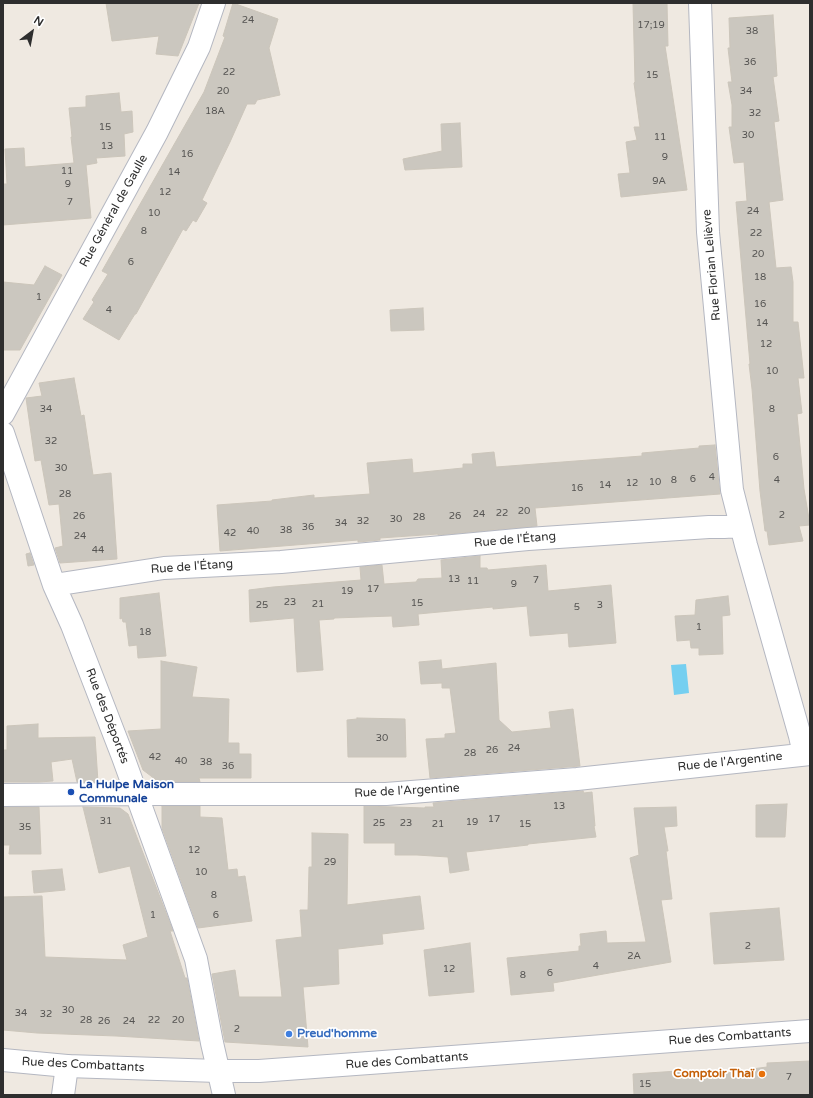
<!DOCTYPE html>
<meta charset="utf-8">
<style>
body{margin:0}
#map{position:relative;width:813px;height:1098px;overflow:hidden;background:#efe9e1;font-family:"Varela Round",sans-serif}
canvas{display:block}
.frame{position:absolute;inset:0;border:4px solid #2e2e2e;pointer-events:none}
.north{position:absolute;left:12px;top:12px;width:40px;height:40px;-webkit-text-stroke:3px #fff;paint-order:stroke;rotate:32deg;font-size:11px;font-weight:700;line-height:16px;text-align:center;color:#2e2e2e}
.north::after{content:'';display:block;margin:auto;width:14px;height:18px;background:#2e2e2e;clip-path:polygon(50% 0,100% 100%,50% 72%,0 100%)}
</style>
<div id="map">
<canvas width="813" height="1098"></canvas>
<div class="frame"></div>
<div class="north">N</div>
</div>
<script>
const c = document.querySelector('canvas').getContext('2d');
c.lineJoin = 'round';
function fill(path, color) { c.fillStyle = color; c.fill(path, 'evenodd'); }
const shape = rows => new Path2D(rows.map(r => 'M' + r).join(''));
function trace(path, color, width, dash) { c.strokeStyle = color; c.lineWidth = width; c.lineCap = dash ? 'butt' : 'round'; c.setLineDash(dash || []); c.stroke(path); }
function write(font, color, halo, rows, align = 'center') {
  c.font = font + ' "Varela Round",sans-serif'; c.lineWidth = 3.5; c.setLineDash([]); c.textBaseline = 'middle'; c.strokeStyle = halo; c.fillStyle = color; for (const [text, x, y, turn = 0] of rows) {
    c.save(); c.translate(x, y); c.rotate((+turn || 0) * Math.PI / 180); c.textAlign = isNaN(turn) ? turn : align; if (halo) c.strokeText(text, 0, 0); c.fillText(text, 0, 0); c.restore();
  }
}
fill(shape([
 [686,664,689,693,674,695,671,665]
]), '#75cff0');
const building = shape([
 [106,3,199,3,178,56,156,54,159,36,112,41,106,3],
 [233,3,278,19,269,48,280,95,257,100,255,104,247,104,230,142,202,200,207,203,196,222,193,220,186,231,183,229,136,314,135,314,119,340,83,319,94,302,92,300,108,274,102,271,204,92,225,37,223,36,233,3],
 [633,3,667,3,668,46,665,46,687,190,621,197,618,174,630,173,626,142,637,140,634,127,640,127,634,83,635,82,633,3],
 [773,15,777,76,773,77,779,121,774,122,783,200,769,202,776,268,791,267,793,282,793,322,798,322,804,378,798,378,802,413,797,414,804,489,810,525,799,526,803,541,769,545,767,531,765,531,760,491,752,389,749,364,750,364,736,202,747,201,744,162,734,163,729,127,732,127,732,105,728,82,732,82,728,48,730,48,729,18,773,15],
 [119,93,121,112,132,111,133,132,124,134,125,156,96,158,97,163,86,165,91,218,3,225,3,184,7,184,5,149,24,148,25,167,74,163,71,137,72,137,69,108,86,107,86,96,119,93],
 [460,123,462,167,405,170,403,159,442,151,441,124,460,123],
 [45,266,62,275,20,350,3,350,3,282,34,285,45,266],
 [423,308,424,330,391,331,390,310,423,308],
 [74,378,81,416,84,415,93,475,111,473,117,559,60,563,55,548,63,546,59,504,49,505,41,460,35,461,26,398,42,396,39,383,74,378],
 [715,445,720,494,535,508,537,526,438,535,438,534,380,538,380,540,358,542,358,540,220,551,217,505,272,501,272,500,314,495,314,498,370,494,367,463,412,459,413,473,463,468,463,464,473,464,472,454,494,452,496,467,642,456,642,453,699,448,699,446,715,445],
 [30,553,34,565,28,566,26,554,30,553],
 [480,556,480,568,487,568,488,570,546,565,548,591,611,585,616,643,569,647,568,633,530,636,527,606,493,609,493,607,418,614,419,625,393,627,392,616,334,618,334,619,319,620,323,670,297,672,294,618,250,622,249,590,273,587,361,580,360,567,382,565,384,584,416,582,418,579,442,578,441,560,480,556],
 [159,593,166,656,138,658,137,645,129,646,126,622,123,622,122,618,120,619,120,598,159,593],
 [728,596,730,615,722,616,723,654,699,655,699,648,691,648,690,640,677,641,675,616,695,615,696,600,728,596],
 [441,660,442,669,496,663,499,720,512,732,551,728,549,712,573,709,580,766,430,778,426,739,445,738,445,734,456,733,450,688,442,688,442,683,421,684,419,662,441,660],
 [161,661,197,667,192,697,229,699,228,743,239,743,239,754,251,754,251,778,199,778,200,782,159,782,143,770,128,731,161,729,161,661],
 [357,718,405,719,406,757,348,757,347,720,357,719,357,718],
 [38,724,38,738,95,737,98,782,77,782,72,759,51,762,53,781,39,782,3,782,3,750,7,750,7,726,38,724],
 [583,791,584,793,592,792,595,826,594,826,596,837,528,844,528,845,466,852,469,870,450,873,448,857,417,855,395,855,395,843,364,843,364,806,425,808,425,807,434,807,433,803,583,791],
 [787,804,785,837,756,837,756,805,787,804],
 [162,806,200,806,200,817,222,818,228,870,237,869,238,877,245,876,252,921,198,928,162,828,162,806],
 [3,807,39,807,41,854,9,854,10,845,3,845,3,807],
 [83,807,120,808,128,814,173,931,170,931,185,978,187,978,199,1041,116,1036,37,1033,3,1030,3,897,42,896,45,957,127,960,123,945,148,937,130,866,99,873,83,807],
 [676,807,677,826,664,827,668,851,666,851,672,899,661,900,671,962,553,983,554,991,511,995,507,958,579,951,579,946,581,946,580,934,606,931,607,943,646,942,630,858,639,855,634,808,676,807],
 [312,833,348,834,347,905,420,896,424,929,382,934,383,944,338,949,339,984,303,987,308,1047,225,1042,212,974,235,970,239,997,282,997,276,940,302,937,300,910,308,910,309,867,312,867,312,833],
 [62,869,65,890,34,893,32,871,62,869],
 [779,908,784,960,714,964,710,913,779,908],
 [470,943,474,992,429,996,424,950,470,943],
 [810,1061,810,1095,634,1095,633,1074,693,1070,693,1074,712,1072,713,1074,752,1071,752,1069,767,1067,767,1063,810,1061]
]);
fill(building, '#cbc7bf');
trace(building, '#cbc5ba', 1);
const minor = shape([
 [700,3,708,232,732,490,746,545,800,736,804,754],
 [3,414,157,132,199,47,214,3],
 [3,433,54,585,72,625,123,757,196,959,212,1043,224,1095],
 [54,585,164,568,281,562,528,539,709,527,724,527,741,526],
 [3,795,136,794,386,794,577,779,810,754],
 [63,1095,67,1066]
]);
const secondary = shape([
 [3,1060,67,1066,218,1071,259,1071,810,1031]
]);
trace(minor, '#b4b7c1', 24);
trace(secondary, '#b4b7c1', 24);
trace(minor, '#fff', 22);
trace(secondary, '#fff', 22);
for (const [x, y, r, color] of [
 [71,792,4,"#1a4fb4"],
 [289,1034,4,"#3f7fe0"],
 [762,1074,4,"#e8710a"]
]) { const dot = new Path2D(); dot.arc(x, y, r, 0, 2 * Math.PI); c.fillStyle = color; c.fill(dot); trace(dot, '#fff', 1.5); }
write('10px', '#555452', null, [
 ["24",248,20],
 ["17;19",651,25],
 ["38",752,31],
 ["36",750,62],
 ["22",229,72],
 ["15",652,75],
 ["20",223,91],
 ["34",746,91],
 ["18A",215,111],
 ["32",755,113],
 ["15",105,127],
 ["30",748,135],
 ["11",660,137],
 ["13",107,146],
 ["16",187,154],
 ["9",665,157],
 ["11",67,171],
 ["14",174,172],
 ["9A",659,181],
 ["9",68,184],
 ["12",165,192],
 ["7",70,202],
 ["24",753,211],
 ["10",154,213],
 ["8",144,231],
 ["22",756,233],
 ["20",758,254],
 ["6",131,262],
 ["18",760,277],
 ["1",39,297],
 ["16",760,304],
 ["4",109,310],
 ["14",762,323],
 ["12",766,344],
 ["10",772,371],
 ["34",46,409],
 ["8",772,409],
 ["32",51,441],
 ["6",776,457],
 ["30",61,468],
 ["4",712,477],
 ["6",693,479],
 ["8",674,480],
 ["4",777,480],
 ["10",655,482],
 ["12",632,483],
 ["14",605,485],
 ["16",577,488],
 ["28",65,494],
 ["20",524,511],
 ["22",502,513],
 ["24",479,514],
 ["2",782,515],
 ["26",79,516],
 ["26",455,516],
 ["28",419,517],
 ["30",396,519],
 ["32",363,521],
 ["34",341,523],
 ["36",308,527],
 ["38",286,530],
 ["40",253,531],
 ["42",230,533],
 ["24",80,536],
 ["44",98,550],
 ["13",454,579],
 ["7",536,580],
 ["11",473,581],
 ["9",514,584],
 ["17",373,589],
 ["19",347,591],
 ["23",290,602],
 ["15",417,603],
 ["21",318,604],
 ["25",262,605],
 ["3",600,605],
 ["5",577,607],
 ["1",699,627],
 ["18",145,632],
 ["30",382,738],
 ["24",514,748],
 ["26",492,750],
 ["28",470,753],
 ["42",155,757],
 ["40",181,761],
 ["38",206,762],
 ["36",228,766],
 ["13",559,806],
 ["17",494,819],
 ["31",106,821],
 ["19",472,822],
 ["25",379,823],
 ["23",406,823],
 ["21",438,824],
 ["15",525,824],
 ["35",25,827],
 ["12",194,850],
 ["29",330,862],
 ["10",201,872],
 ["8",214,895],
 ["1",153,915],
 ["6",216,915],
 ["2",748,946],
 ["2A",634,956],
 ["4",596,966],
 ["12",449,969],
 ["6",550,973],
 ["8",523,975],
 ["30",68,1010],
 ["34",21,1013],
 ["32",46,1014],
 ["28",86,1020],
 ["22",154,1020],
 ["20",178,1020],
 ["26",104,1021],
 ["24",129,1021],
 ["2",237,1029],
 ["7",789,1077],
 ["15",645,1084]
]);
write('12px', '#2e2e2e', '#fff', [
 ["Rue Général de Gaulle",114,211,-61],
 ["Rue Florian Lelièvre",712,265,-95],
 ["Rue de l'Étang",515,540,-5],
 ["Rue de l'Étang",192,567,-4],
 ["Rue des Déportés",107,716,69],
 ["Rue de l'Argentine",730,762,-6],
 ["Rue de l'Argentine",407,791,-3],
 ["Rue des Combattants",730,1037,-4],
 ["Rue des Combattants",407,1061,-4],
 ["Rue des Combattants",83,1065,3]
]);
write('bold 12px', '#164399', '#fff', [
 ["La Hulpe Maison",79,785],
 ["Communale",79,799]
], 'left');
write('bold 12px', '#366cbe', '#fff', [
 ["Preud'homme",297,1034]
], 'left');
write('bold 12px', '#c56008', '#fff', [
 ["Comptoir Thaï",754,1074]
], 'right');
</script>
